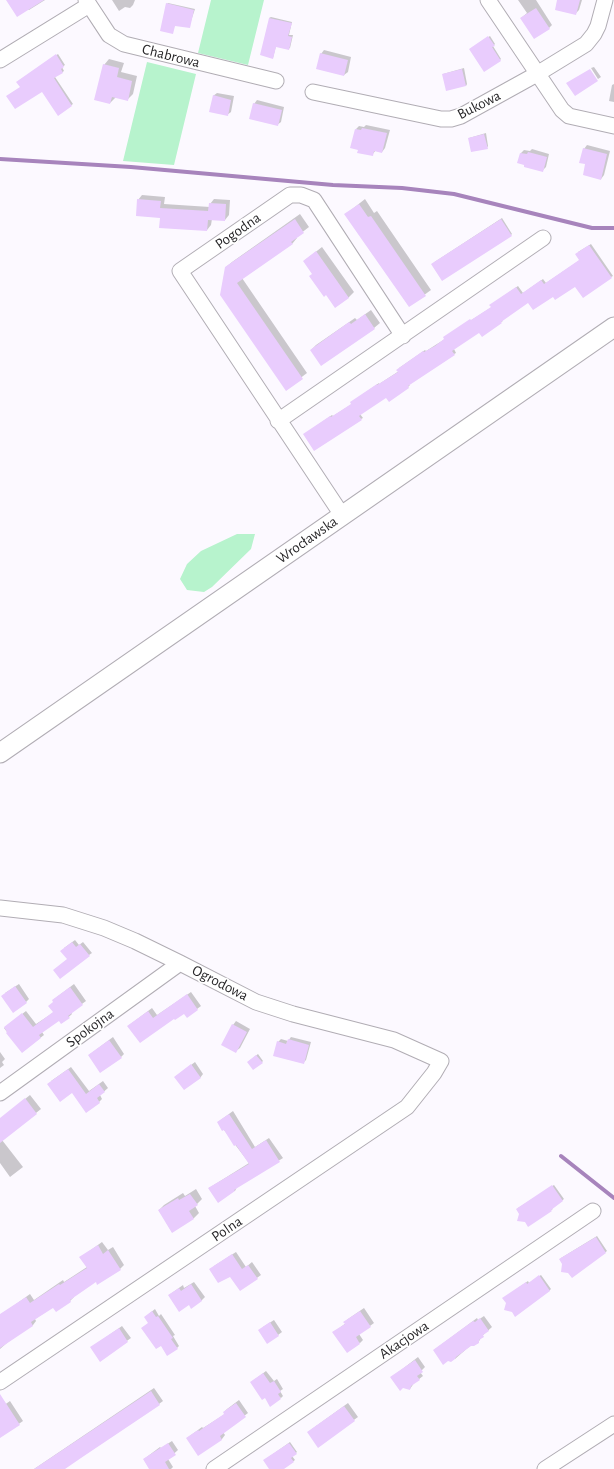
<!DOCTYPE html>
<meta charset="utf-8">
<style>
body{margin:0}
canvas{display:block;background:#fcf9ff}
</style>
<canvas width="614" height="1469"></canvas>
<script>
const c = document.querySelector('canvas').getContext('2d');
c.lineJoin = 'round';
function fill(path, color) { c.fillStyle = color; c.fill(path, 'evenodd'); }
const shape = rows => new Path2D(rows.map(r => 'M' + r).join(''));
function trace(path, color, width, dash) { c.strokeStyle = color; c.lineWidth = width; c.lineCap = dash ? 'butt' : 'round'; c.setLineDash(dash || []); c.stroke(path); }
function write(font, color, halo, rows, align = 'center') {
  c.font = font + ' "Alegreya Sans",sans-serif'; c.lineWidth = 3.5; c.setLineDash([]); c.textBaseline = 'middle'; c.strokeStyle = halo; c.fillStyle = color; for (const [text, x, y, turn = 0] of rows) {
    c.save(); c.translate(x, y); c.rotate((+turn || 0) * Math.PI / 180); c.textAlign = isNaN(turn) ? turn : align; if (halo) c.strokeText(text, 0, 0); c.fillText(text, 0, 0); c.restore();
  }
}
fill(shape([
 [211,0,264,0,248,65,198,53],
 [147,62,196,74,174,165,123,161],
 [237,534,255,534,251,549,212,587,204,592,187,590,180,579,187,564,201,551]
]), '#b7f3cd');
fill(shape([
 [11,0,45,0,29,10],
 [112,0,135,0,133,5,130,8,125,7,119,11],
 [518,0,536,0,552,25,549,28,521,18,527,13],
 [558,0,582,0,579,10,576,13],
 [168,3,195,9,189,27,175,25,172,33,167,4],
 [271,17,292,22,289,35,293,35,290,48,288,49,276,46,273,58,269,18],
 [490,36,495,44,493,46,501,59,500,60,472,48],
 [324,50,351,57,348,72,344,75,321,54],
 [58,54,65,65,62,67,64,71,55,77,73,104,58,114,42,90,21,87,19,81],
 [109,59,124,63,121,72,137,76,133,94,127,100,116,97,110,103,104,65],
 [594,67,601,77,598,79,591,68],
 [464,68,467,84,466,86,443,74],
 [614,84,614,102,609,101,612,85],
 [217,93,234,96,231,112,227,115,213,96],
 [257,100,284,107,281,122,277,125,254,104],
 [366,125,390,130,385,148,382,152,376,150,372,155,356,129,359,126,364,127],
 [486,133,488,146,487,148,469,138],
 [587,145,610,151,604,175,601,179,586,163,584,149],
 [532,149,549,154,546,167,542,171,518,162,521,153,524,150,530,151],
 [142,195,165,197,164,204,210,207,210,204,214,199,230,200,229,215,225,220,212,219,211,225,207,230,138,200],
 [365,199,374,213,377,211,431,290,409,306,346,214],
 [300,214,309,227,296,237,297,238,292,244,242,278,307,373,286,389,226,267,232,262],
 [502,218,512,234,511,235,433,263],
 [591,244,613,276,611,277,576,285,553,295,528,302,502,320,503,321,501,322,479,332,454,349,456,353,454,354,409,384,410,385,408,387,386,396,360,414,363,418,361,419,306,433,332,415,333,416,352,404,353,401,379,383,379,384,399,371,399,368,425,350,426,351,437,344,445,339,446,336,492,307,492,304,518,286,523,293,543,279,546,283,580,260,578,252],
 [322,247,354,292,348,298,313,274,304,261],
 [371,310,380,323,374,328,311,350,316,345,355,318,357,320],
 [75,940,79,945,83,942,92,953,89,955,68,959,64,948],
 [19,984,29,999,26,1002,5,993],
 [74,984,86,1001,71,1012,72,1014,62,1023,59,1019,42,1032,44,1035,22,1052,4,1028,26,1011,36,1024,54,1012,54,1002,53,1000],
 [191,992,201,1006,197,1009,128,1026,152,1008,157,1015],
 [236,1021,250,1029,240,1048,236,1051,233,1025],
 [113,1037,124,1054,121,1057,89,1055],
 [291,1037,311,1042,306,1060,303,1063,278,1042,281,1039,288,1041],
 [0,1052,5,1059,2,1062,4,1065,0,1068],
 [258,1054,263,1061,262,1062,248,1062],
 [195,1062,203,1074,200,1078,175,1077],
 [71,1067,89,1091,103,1081,108,1088,100,1095,102,1099,99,1102,72,1092,51,1081],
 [30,1095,41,1109,2,1140,23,1167,10,1177,0,1163,0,1119],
 [233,1111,255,1147,269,1138,283,1158,237,1187,235,1191,209,1188,249,1163,218,1122],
 [554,1185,564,1199,552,1208,553,1209,551,1210,518,1208],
 [196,1189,202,1199,195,1206,199,1213,194,1218,172,1232,159,1210,164,1205,183,1193,185,1196],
 [597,1236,607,1251,572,1277,563,1264,561,1258],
 [102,1242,108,1250,113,1247,124,1265,120,1269,96,1281,73,1296,74,1297,70,1301,53,1307,35,1319,36,1321,33,1325,8,1342,0,1349,1,1315,30,1294,34,1300,63,1280,64,1282,87,1267,81,1257],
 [236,1252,246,1267,252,1262,261,1275,240,1290,231,1275,214,1266],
 [541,1275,551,1289,549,1291,507,1303,505,1297,528,1281,529,1283],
 [194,1282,205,1297,201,1301,190,1304,169,1295,183,1285,184,1288],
 [364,1308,374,1323,359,1334,363,1340,360,1343,334,1332,346,1323,345,1322,348,1319],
 [155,1309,159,1316,161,1314,175,1335,173,1336,179,1346,177,1348,149,1323,145,1317],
 [484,1316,492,1327,482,1336,478,1343,471,1345,455,1359,434,1350,477,1318,478,1320],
 [274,1320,282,1332,278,1335,263,1327],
 [122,1326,131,1338,100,1360,92,1347],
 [418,1357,425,1367,420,1372,423,1376,414,1383,410,1389,392,1377],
 [266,1371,274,1381,277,1379,283,1389,280,1391,283,1396,281,1398,254,1380],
 [154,1388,163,1401,159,1404,63,1469,34,1469],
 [239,1400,248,1413,223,1432,225,1435,222,1439,198,1454,187,1438,202,1427,203,1428,225,1414,224,1412,227,1409],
 [10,1401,23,1421,0,1437,0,1408],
 [348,1403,358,1417,318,1446,312,1429],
 [172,1441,178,1450,168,1459,173,1467,171,1469,150,1469,144,1459,160,1447,161,1448],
 [290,1442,297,1452,292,1456,295,1460,282,1469,271,1469,266,1459]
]), '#0003');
trace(shape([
 [0,159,131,167,333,185,402,188,454,194,592,228,614,228],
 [561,1156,614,1198]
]), '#a784bc', 4);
fill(shape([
 [6,0,44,0,17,17],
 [557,0,580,0,576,15,555,10],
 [166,3,194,10,190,28,175,26,173,34,160,31],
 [536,8,550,29,534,39,520,18],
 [269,18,292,23,288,36,292,37,289,50,276,47,273,59,260,55],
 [488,36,495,46,492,47,501,61,484,72,469,49],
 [320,53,348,60,344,76,316,69],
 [56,54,64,67,61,69,63,73,54,78,72,106,58,116,42,92,15,109,6,96,20,87,16,82],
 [103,64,119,68,117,77,132,81,128,101,112,97,110,104,94,100],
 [462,69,466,86,446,91,442,74],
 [590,69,598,81,575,96,566,83],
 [213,95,231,100,228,116,209,112],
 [253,103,282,110,278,126,249,119],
 [362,128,387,133,382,153,374,151,373,156,357,153,358,150,350,148,355,129,361,130],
 [484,134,488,149,471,152,468,138],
 [583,148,607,154,601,180,583,175,585,164,579,163],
 [528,152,547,157,543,172,524,167,524,165,517,163,520,153,527,154],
 [137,199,161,201,160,208,208,211,209,203,226,204,225,221,208,220,207,231,159,228,160,218,136,216],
 [359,204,368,217,371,216,426,296,409,307,344,214],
 [295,219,304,233,291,242,293,244,237,283,303,379,286,391,220,295,225,267],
 [501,219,512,236,442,281,431,264],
 [589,245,612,278,583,298,575,287,555,300,553,297,533,310,528,303,501,322,502,323,482,337,479,333,452,351,455,355,408,386,409,388,389,402,386,398,359,416,362,420,314,451,303,434,330,416,331,417,351,404,350,402,377,384,377,385,398,372,396,370,423,351,424,352,435,346,444,339,443,337,470,319,471,320,491,307,489,305,516,287,521,294,541,280,544,284,579,260,575,254],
 [316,251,349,298,335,308,326,295,324,297,309,276,312,274,303,261],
 [365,314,375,329,321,366,310,350,349,322,351,324],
 [72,942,76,947,80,944,90,956,60,979,53,970,67,959,60,951],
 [15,986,27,1003,13,1013,1,996],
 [70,987,83,1005,68,1016,70,1018,61,1024,59,1021,39,1035,41,1038,22,1053,6,1033,7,1032,4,1027,22,1013,33,1027,53,1012,48,1006,53,1002,52,1000],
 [187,994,198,1010,187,1018,184,1014,175,1020,174,1019,140,1043,127,1026,148,1011,153,1018],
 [232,1024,247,1032,236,1053,221,1045],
 [288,1039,309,1045,304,1064,273,1056,277,1041,286,1044],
 [109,1040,122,1058,100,1073,88,1055],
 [256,1055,263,1063,253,1070,247,1062],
 [191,1064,201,1078,184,1090,174,1077],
 [68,1069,86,1094,99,1084,105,1092,97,1098,100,1103,86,1113,72,1093,60,1102,47,1084],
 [25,1098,37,1114,0,1143,0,1118],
 [229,1114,252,1149,266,1140,280,1162,234,1190,235,1191,218,1203,208,1188,249,1164,236,1145,234,1146,224,1130,222,1131,217,1122],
 [552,1185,563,1201,551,1210,552,1211,528,1227,525,1222,517,1221,519,1214,516,1209],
 [190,1194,198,1205,189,1211,194,1219,172,1233,158,1210,178,1198,179,1200],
 [596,1237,606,1253,572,1278,568,1273,561,1272,562,1264,559,1259],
 [98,1245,103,1254,108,1250,121,1270,97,1285,96,1282,70,1300,71,1302,56,1312,53,1308,31,1322,33,1326,0,1348,0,1314,26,1297,30,1303,59,1284,60,1285,87,1268,79,1257],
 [232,1254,242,1269,248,1265,258,1279,240,1291,230,1277,218,1283,209,1269],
 [539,1275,550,1291,515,1317,512,1312,504,1310,506,1303,502,1298,526,1282,527,1284],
 [191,1284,202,1301,191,1309,189,1305,179,1312,168,1295,179,1288,181,1291],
 [152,1311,156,1317,158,1316,173,1338,171,1339,178,1349,167,1356,161,1346,156,1349,141,1328,148,1323,144,1317],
 [360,1311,371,1327,356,1337,360,1344,347,1353,332,1332,345,1324,343,1322],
 [480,1318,489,1331,483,1335,484,1337,479,1340,479,1343,474,1346,471,1346,456,1357,455,1359,451,1362,448,1361,443,1365,433,1350,473,1321,475,1322],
 [270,1322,279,1336,267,1344,258,1330],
 [119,1328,128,1342,100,1362,90,1347],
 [415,1360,423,1372,417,1376,420,1380,411,1386,410,1390,403,1388,400,1391,390,1377],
 [263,1373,270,1383,274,1381,281,1392,278,1394,281,1399,270,1407,265,1398,262,1400,250,1382],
 [151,1391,160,1405,81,1458,65,1469,34,1469],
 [0,1394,20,1425,0,1438],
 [236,1403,246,1417,220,1436,222,1440,198,1456,186,1438,198,1430,199,1431,224,1414,223,1412],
 [344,1406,355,1421,318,1448,307,1432],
 [168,1443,176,1455,165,1462,169,1469,149,1469,143,1459],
 [289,1443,297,1454,291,1458,294,1462,284,1469,269,1469,263,1460]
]), '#e9ccfd');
const minor = shape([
 [86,0,109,35,124,44,276,81],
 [488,0,562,110,569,116,614,126],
 [0,60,89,5],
 [313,92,441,119,451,119,461,116,537,74,586,44,594,34,598,26,605,0],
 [278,421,543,238],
 [342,515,180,271,290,195,301,195,314,200,403,336],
 [0,908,63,915,104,928,135,941,180,963,256,1002,293,1014,394,1040,441,1061,434,1073,407,1107,0,1382],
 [0,1093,180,963],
 [214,1469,593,1211],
 [545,1469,614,1424]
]);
const tertiary = shape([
 [0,753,614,327]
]);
trace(minor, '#b1adb4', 17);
trace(tertiary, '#b1adb4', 21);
trace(minor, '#fff', 15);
trace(tertiary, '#fff', 19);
write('15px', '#272628', '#fff', [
 ["Chabrowa",171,56,14],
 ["Bukowa",479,105,-27],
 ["Pogodna",238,231,-35],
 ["Wrocławska",307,540,-35],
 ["Ogrodowa",220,983,27],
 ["Spokojna",90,1028,-36],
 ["Polna",227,1229,-34],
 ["Akacjowa",404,1340,-34]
]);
</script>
